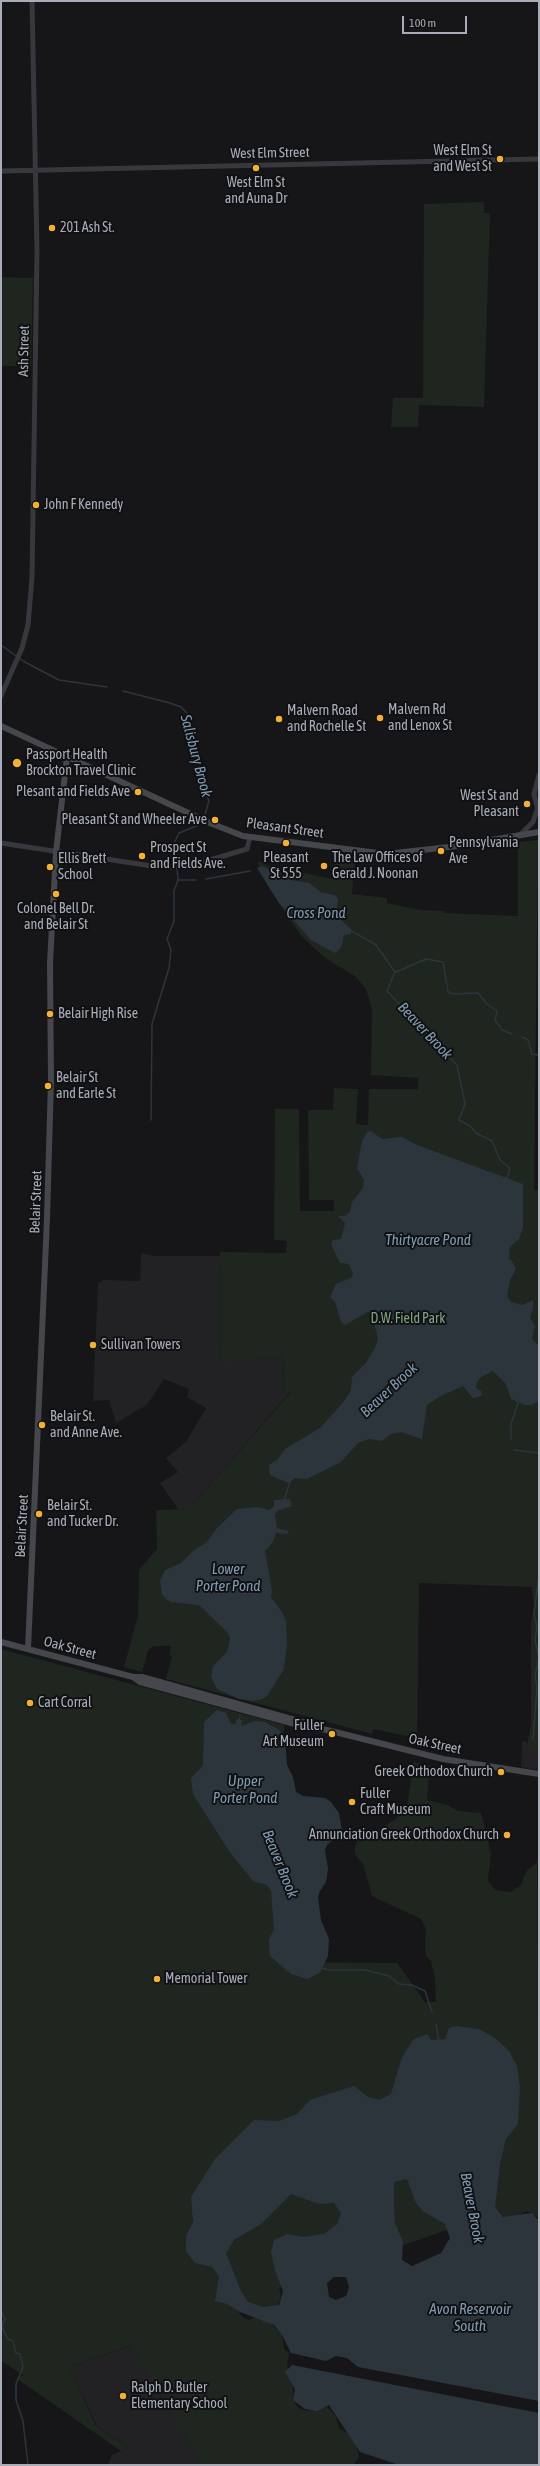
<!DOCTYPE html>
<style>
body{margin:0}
#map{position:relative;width:540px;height:2466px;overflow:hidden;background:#161618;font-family:"Asap Condensed",sans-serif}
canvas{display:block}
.frame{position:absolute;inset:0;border:2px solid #a8adb8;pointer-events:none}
.scale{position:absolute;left:402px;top:16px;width:65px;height:18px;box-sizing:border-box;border:2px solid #a8adb8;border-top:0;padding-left:5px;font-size:12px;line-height:14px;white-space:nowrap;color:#a8adb8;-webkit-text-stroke:3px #111113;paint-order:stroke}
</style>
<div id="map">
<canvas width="540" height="2466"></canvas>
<div class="frame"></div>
<div class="scale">100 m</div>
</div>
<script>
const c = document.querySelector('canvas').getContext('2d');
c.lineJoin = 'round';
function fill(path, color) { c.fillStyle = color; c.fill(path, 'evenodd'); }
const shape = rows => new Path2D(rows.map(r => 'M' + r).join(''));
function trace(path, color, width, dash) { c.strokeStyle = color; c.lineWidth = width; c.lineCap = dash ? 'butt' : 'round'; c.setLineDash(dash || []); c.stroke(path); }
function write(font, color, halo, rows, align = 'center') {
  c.font = font + ' "Asap Condensed",sans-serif'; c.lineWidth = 4; c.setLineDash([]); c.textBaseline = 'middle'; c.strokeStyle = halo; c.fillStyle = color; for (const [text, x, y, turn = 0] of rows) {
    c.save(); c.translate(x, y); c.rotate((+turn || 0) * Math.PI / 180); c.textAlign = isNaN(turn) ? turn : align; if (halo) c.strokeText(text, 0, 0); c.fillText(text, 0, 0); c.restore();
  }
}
fill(shape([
 [141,1253,154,1256,220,1256,221,1362,283,1356,284,1392,290,1392,189,1509,178,1509,160,1483,178,1472,166,1458,186,1442,206,1408,187,1397,189,1389,164,1379,147,1405,116,1423,109,1400,93,1401,98,1283,104,1280,140,1281],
 [539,1698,539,1770,521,1767,522,1741,527,1742,527,1746,537,1726],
 [133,2345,202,2465,108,2465,112,2455,128,2448,97,2426,69,2367]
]), '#222225');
fill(shape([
 [484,202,484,213,490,213,484,407,419,405,418,427,391,427,393,398,423,398,424,204],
 [1,277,33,278,31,366,1,366],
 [538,840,534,1190,539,1191,539,1753,534,1753,533,1748,527,1746,531,1724,531,1623,534,1606,532,1587,419,1583,417,1738,373,1729,372,1734,166,1679,172,1656,169,1655,171,1646,154,1646,148,1650,142,1672,124,1667,138,1616,139,1570,157,1549,156,1510,189,1509,290,1393,284,1392,283,1356,221,1363,220,1252,286,1253,287,1241,274,1240,275,1109,299,1109,300,1211,334,1211,334,1200,309,1200,308,1110,333,1110,334,1088,358,1089,356,1124,368,1125,369,1089,418,1089,418,1078,371,1075,372,1010,366,989,355,976,325,958,301,936,273,894,257,862,264,862,265,865,333,879,337,853,355,856,352,894,387,898,387,903,420,910,444,911,444,913,518,916,518,842],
 [1,1649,284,1725,284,1962,397,1963,425,2002,436,2002,435,1978,431,1961,426,1956,425,1945,426,1929,421,1919,372,1896,364,1866,355,1854,355,1847,360,1835,376,1831,396,1819,408,1802,413,1762,430,1766,427,1800,447,1805,458,1811,481,1813,491,1853,488,1881,495,1890,511,1892,521,1885,527,1870,537,1862,539,2218,527,2211,511,2218,504,2217,499,2212,279,2288,281,2296,271,2323,282,2335,284,2349,289,2353,287,2366,292,2377,294,2401,298,2408,307,2411,326,2406,335,2415,340,2429,349,2434,356,2443,359,2457,354,2465,202,2465,132,2345,69,2367,96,2426,128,2448,121,2451,16,2378,23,2375,1,2361],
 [245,2300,254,2317,250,2320,244,2318,233,2306,228,2305]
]), '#1e261f');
fill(shape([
 [262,866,291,880,309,883,321,892,335,895,338,899,337,908,339,918,351,929,351,934,344,935,341,948,335,953,311,940,279,903,257,868],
 [371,1131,382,1139,402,1137,417,1145,523,1184,523,1227,519,1239,510,1247,509,1259,512,1261,516,1269,510,1280,507,1296,511,1302,522,1305,533,1300,533,1308,530,1318,535,1326,532,1339,539,1346,539,1401,531,1405,525,1405,511,1399,506,1384,493,1371,481,1377,477,1382,476,1388,481,1391,482,1395,478,1397,473,1398,463,1386,439,1397,427,1405,422,1439,401,1432,391,1434,382,1441,369,1439,358,1443,341,1462,307,1479,295,1478,289,1483,270,1475,269,1465,278,1459,285,1449,320,1428,341,1405,351,1391,352,1377,366,1363,375,1348,378,1338,371,1313,368,1312,345,1325,341,1322,335,1302,330,1297,336,1284,351,1278,353,1274,349,1264,340,1263,331,1244,333,1240,341,1239,345,1223,338,1216,345,1216,350,1212,352,1202,363,1188,364,1180,357,1168,362,1141,367,1132],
 [290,1499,292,1506,277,1511,275,1515,277,1528,289,1531,287,1534,276,1533,273,1542,265,1551,272,1590,271,1597,282,1612,286,1621,287,1644,284,1669,267,1696,262,1699,254,1701,239,1699,217,1689,211,1677,213,1666,227,1652,230,1639,228,1633,199,1605,171,1602,166,1599,162,1594,160,1581,165,1570,181,1563,194,1550,206,1543,217,1528,237,1509,258,1507,269,1510,274,1507,274,1500],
 [217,1710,226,1713,231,1724,235,1724,237,1719,242,1720,241,1726,255,1721,265,1722,279,1730,285,1738,287,1765,293,1777,296,1792,303,1796,325,1798,331,1802,339,1813,342,1831,327,1845,325,1850,328,1869,326,1882,320,1891,318,1897,321,1920,329,1939,328,1956,320,1973,307,1979,291,1974,270,1956,269,1940,274,1929,271,1891,267,1885,253,1881,229,1851,193,1794,191,1778,203,1766,204,1722],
 [456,2026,479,2029,495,2038,509,2051,517,2066,520,2088,518,2124,506,2139,500,2163,495,2207,503,2217,532,2213,539,2221,539,2401,358,2367,347,2358,336,2356,326,2361,291,2353,282,2335,274,2325,240,2312,227,2304,215,2301,219,2276,212,2267,195,2263,186,2251,186,2236,193,2222,191,2197,215,2159,254,2120,279,2121,297,2114,310,2100,354,2086,368,2097,379,2100,391,2094,402,2057,414,2039,427,2034,431,2040,445,2039,449,2028],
 [407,2179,416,2203,424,2212,445,2224,450,2238,441,2253,412,2266,402,2260,403,2242,395,2223,394,2209,394,2182],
 [291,2194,319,2204,334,2203,341,2213,337,2224,324,2234,304,2237,287,2234,274,2240,271,2252,275,2271,283,2291,279,2305,263,2307,248,2302,241,2291,226,2253,234,2240,261,2224],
 [334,2277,346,2277,349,2287,346,2296,336,2300,329,2297,327,2283],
 [292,2365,539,2413,539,2465,399,2465,360,2452,329,2405,317,2411,305,2409,293,2400,295,2389,285,2372]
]), '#2c353c');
trace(shape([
 [1,645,23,661,59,680,107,687],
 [123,691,170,703,181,707,188,714,188,731,196,746,203,786,209,801,204,818],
 [206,879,250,871],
 [196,880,178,880,175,841,179,833,199,825,202,821],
 [350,930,376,945,395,972,387,991,457,1065,465,1104,459,1120,470,1126,476,1133,492,1141,500,1160,510,1168,507,1178],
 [396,972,426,959,443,962,448,992,453,994,478,993,487,1004,497,1011,495,1020,502,1030,512,1034],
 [522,1037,528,1040,532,1054,539,1055],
 [151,1120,152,1024,169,968,171,950,167,939,174,921,174,891,178,880],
 [511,1439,511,1424,519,1400],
 [514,1450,539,1453],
 [284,1500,290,1482],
 [539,1575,534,1614,537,1626,535,1640,539,1657],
 [239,1721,240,1715],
 [533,1740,537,1688,535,1675,539,1659],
 [321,1968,329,1970,365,1970,389,1976,399,1984,412,1985,425,1991,432,2012],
 [436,2024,439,2041],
 [1,2311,5,2319,2,2327,8,2339,13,2341,16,2353,20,2354,23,2367,16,2384,16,2400,23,2421,28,2465]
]), '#2c353c', 1.5);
trace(shape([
 [1,171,539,159],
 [1,696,22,648,28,625,32,578,37,250,32,1],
 [539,775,534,794,539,814],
 [520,835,533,822,537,810],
 [1,843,152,866,173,867,203,862,247,849,250,837]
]), '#37383d', 5);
trace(shape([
 [1,726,210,823,243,836,386,854,449,847,539,832],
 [1,1642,133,1677,142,1677,320,1727],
 [28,1649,47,1219,51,1080,50,963,56,852,67,757],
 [133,1677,140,1682,306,1727,327,1730,443,1759,539,1774]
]), '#45474d', 6);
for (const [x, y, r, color] of [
 [500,159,4,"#f2b134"],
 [256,168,4,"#f2b134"],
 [52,228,4,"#f2b134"],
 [36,505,4,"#f2b134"],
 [380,718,4,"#f2b134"],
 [279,719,4,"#f2b134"],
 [17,763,5,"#f2b134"],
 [138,792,4,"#f2b134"],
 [527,804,4,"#f2b134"],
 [215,820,4,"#f2b134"],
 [286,843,4,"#f2b134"],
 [441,851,4,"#f2b134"],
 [142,856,4,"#f2b134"],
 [324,866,4,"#f2b134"],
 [50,867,4,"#f2b134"],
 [56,894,4,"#f2b134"],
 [50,1014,4,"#f2b134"],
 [48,1086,4,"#f2b134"],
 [93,1345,4,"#f2b134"],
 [42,1425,4,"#f2b134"],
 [39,1514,4,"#f2b134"],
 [30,1703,4,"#f2b134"],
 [332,1734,4,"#f2b134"],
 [501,1772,4,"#f2b134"],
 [352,1802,4,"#f2b134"],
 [507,1835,4,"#f2b134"],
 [157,1979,4,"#f2b134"],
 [123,2396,4,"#f2b134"]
]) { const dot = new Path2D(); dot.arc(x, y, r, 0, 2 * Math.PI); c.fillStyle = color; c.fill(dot); trace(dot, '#111113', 1.5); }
write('14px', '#a8adb8', '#111113', [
 ["West Elm St",492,151,"right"],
 ["and West St",492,167,"right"],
 ["West Elm St",256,183,"center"],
 ["and Auna Dr",256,199,"center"],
 ["201 Ash St.",60,228],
 ["John F Kennedy",44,505],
 ["Malvern Rd",388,710],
 ["and Lenox St",388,726],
 ["Malvern Road",287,711],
 ["and Rochelle St",287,727],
 ["Passport Health",26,755],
 ["Brockton Travel Clinic",26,771],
 ["Plesant and Fields Ave",130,792,"right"],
 ["West St and",519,796,"right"],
 ["Pleasant",519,812,"right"],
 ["Pleasant St and Wheeler Ave",207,820,"right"],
 ["Pennsylvania",449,843],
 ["Ave",449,859],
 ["Prospect St",150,848],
 ["and Fields Ave.",150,864],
 ["Pleasant",286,858,"center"],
 ["St 555",286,874,"center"],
 ["The Law Offices of",332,858],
 ["Gerald J. Noonan",332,874],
 ["Ellis Brett",58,859],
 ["School",58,875],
 ["Colonel Bell Dr.",56,909,"center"],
 ["and Belair St",56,925,"center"],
 ["Belair High Rise",58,1014],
 ["Belair St",56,1078],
 ["and Earle St",56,1094],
 ["Sullivan Towers",101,1345],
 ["Belair St.",50,1417],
 ["and Anne Ave.",50,1433],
 ["Belair St.",47,1506],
 ["and Tucker Dr.",47,1522],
 ["Cart Corral",38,1703],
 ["Fuller",324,1726,"right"],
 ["Art Museum",324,1742,"right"],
 ["Greek Orthodox Church",493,1772,"right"],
 ["Fuller",360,1794],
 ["Craft Museum",360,1810],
 ["Annunciation Greek Orthodox Church",499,1835,"right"],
 ["Memorial Tower",165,1979],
 ["Ralph D. Butler",131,2388],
 ["Elementary School",131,2404]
], 'left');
write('14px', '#a8adb8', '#111113', [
 ["West Elm Street",270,153,-1],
 ["Ash Street",24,351,-89],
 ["Pleasant Street",285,828,8],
 ["Belair Street",36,1202,-88],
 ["Belair Street",22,1526,-87],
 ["Oak Street",70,1648,15],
 ["Oak Street",435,1744,12]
]);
write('14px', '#7fa381', '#111113', [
 ["D.W. Field Park",408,1319]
]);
write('italic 15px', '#7f9bb3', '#111113', [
 ["Salisbury Brook",196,756,75],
 ["Cross Pond",316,913],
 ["Beaver Brook",425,1031,47],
 ["Thirtyacre Pond",428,1240],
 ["Beaver Brook",389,1390,-43],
 ["Lower",228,1569],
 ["Porter Pond",228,1586],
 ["Upper",245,1781],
 ["Porter Pond",245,1798],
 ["Beaver Brook",280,1864,68],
 ["Beaver Brook",472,2208,79],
 ["Avon Reservoir",470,2309],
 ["South",470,2326]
]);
</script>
